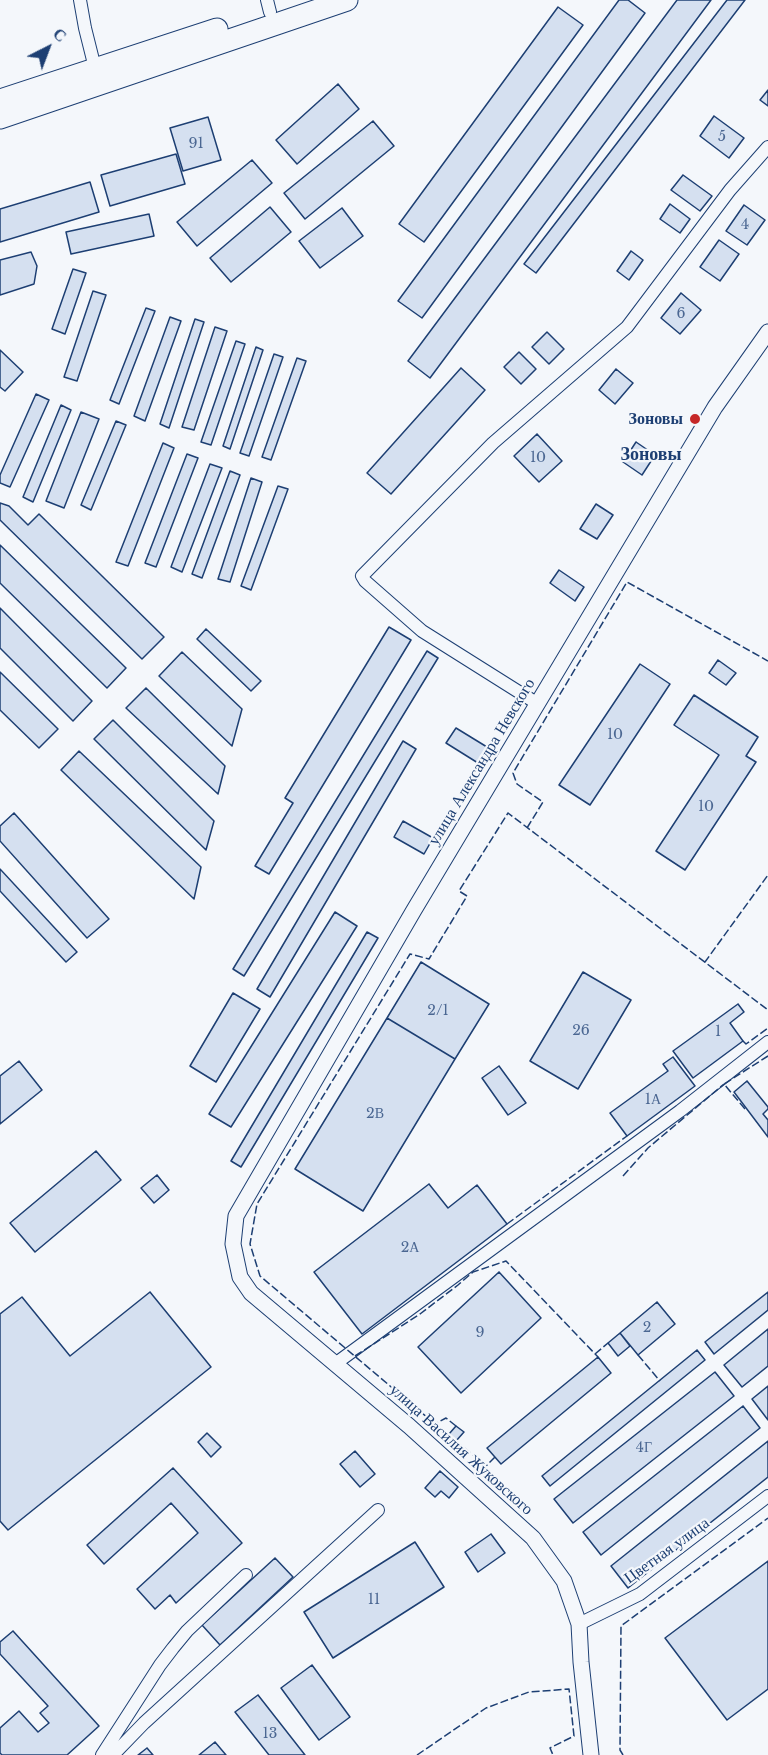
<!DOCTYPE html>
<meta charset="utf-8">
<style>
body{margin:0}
#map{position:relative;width:768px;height:1755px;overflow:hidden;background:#f4f7fb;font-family:"Libre Baskerville",serif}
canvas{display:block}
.north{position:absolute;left:18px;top:18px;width:60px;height:60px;-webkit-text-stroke:4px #f4f7fb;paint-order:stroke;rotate:42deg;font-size:16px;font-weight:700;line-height:24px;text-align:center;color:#1d3f73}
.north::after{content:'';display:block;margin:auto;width:21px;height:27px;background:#1d3f73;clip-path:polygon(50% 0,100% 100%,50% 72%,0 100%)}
</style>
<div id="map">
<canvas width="768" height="1755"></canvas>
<div class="north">С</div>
</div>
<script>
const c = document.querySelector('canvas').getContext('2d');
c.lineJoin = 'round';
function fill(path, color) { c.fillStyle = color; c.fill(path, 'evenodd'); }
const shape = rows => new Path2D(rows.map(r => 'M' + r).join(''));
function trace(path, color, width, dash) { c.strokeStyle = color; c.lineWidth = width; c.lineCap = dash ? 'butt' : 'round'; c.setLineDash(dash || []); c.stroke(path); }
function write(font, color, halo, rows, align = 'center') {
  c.font = font + ' "Libre Baskerville",serif'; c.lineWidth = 4.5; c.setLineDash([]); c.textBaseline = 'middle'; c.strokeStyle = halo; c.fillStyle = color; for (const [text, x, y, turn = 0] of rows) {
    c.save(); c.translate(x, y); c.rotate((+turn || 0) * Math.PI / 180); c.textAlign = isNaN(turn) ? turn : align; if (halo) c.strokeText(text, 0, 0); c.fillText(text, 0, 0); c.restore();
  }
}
const building = shape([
 [619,0,628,0,645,13,422,318,398,301,619,0],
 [677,0,711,0,430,378,408,361,677,0],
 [727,0,745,0,536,273,524,264,727,0],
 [558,7,583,25,424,242,399,224,558,7],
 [338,84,359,109,297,164,276,140,338,84],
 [768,90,768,106,760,100,768,90],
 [714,116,744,138,729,158,700,136,714,116],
 [208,117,221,160,183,171,170,128,208,117],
 [373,121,394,146,305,219,284,193,373,121],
 [176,154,185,184,110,206,101,175,176,154],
 [252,160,272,183,197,246,177,222,252,160],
 [683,175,712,196,700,211,671,190,683,175],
 [90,182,99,212,0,242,0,209,90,182],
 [670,204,690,219,680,233,660,219,670,204],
 [744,205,765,220,747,245,726,231,744,205],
 [270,207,291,232,231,282,210,258,270,207],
 [342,208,363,236,320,268,299,241,342,208],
 [149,214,154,236,71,254,66,232,149,214],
 [719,240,739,254,720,281,700,267,719,240],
 [631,251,643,260,629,280,617,271,631,251],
 [31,252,37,266,34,284,0,295,0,260,31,252],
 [73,269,86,273,65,334,52,329,73,269],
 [93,291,106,295,77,381,64,377,93,291],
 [681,293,701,310,680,334,661,318,681,293],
 [146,308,155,311,119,404,110,400,146,308],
 [170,317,181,321,145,421,134,416,170,317],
 [195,319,204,322,169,428,160,424,195,319],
 [215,327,227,331,194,430,182,427,215,327],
 [547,332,564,349,549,364,532,347,547,332],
 [236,341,245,344,211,445,201,442,236,341],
 [256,347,263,350,230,449,223,446,256,347],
 [0,350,23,372,5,391,0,387,0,350],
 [519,352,536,369,521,384,504,367,519,352],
 [274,354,283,357,249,456,240,453,274,354],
 [297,358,306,361,271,460,262,457,297,358],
 [461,368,485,390,391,494,367,473,461,368],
 [616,369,633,383,615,404,599,390,616,369],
 [36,394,49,400,10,487,0,483,0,475,36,394],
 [61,405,71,410,33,502,23,497,61,405],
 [81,412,99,419,64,508,46,501,81,412],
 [116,421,126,425,91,510,81,505,116,421],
 [537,434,562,461,539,482,514,456,537,434],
 [636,442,655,455,642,475,623,462,636,442],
 [163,443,174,448,128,566,116,562,163,443],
 [187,454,198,458,156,567,145,563,187,454],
 [210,464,222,468,182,572,171,567,210,464],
 [230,471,240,475,202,578,192,574,230,471],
 [251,478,262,482,230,582,218,579,251,478],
 [278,486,288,489,251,590,241,586,278,486],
 [0,503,9,506,28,525,39,514,164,637,142,659,0,520,0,503],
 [596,504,613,515,597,539,580,529,596,504],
 [0,545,126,668,107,688,0,583,0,545],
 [559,570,584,587,575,601,550,583,559,570],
 [0,608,92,701,73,721,0,648,0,608],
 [389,627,411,640,269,874,255,866,293,803,285,798,389,627],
 [206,629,261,681,251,691,197,639,206,629],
 [427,651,438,658,244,976,233,969,427,651],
 [182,652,242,709,232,746,159,676,182,652],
 [718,660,736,673,726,685,709,673,718,660],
 [640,664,670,684,590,805,559,785,640,664],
 [0,672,58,729,39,748,0,710,0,672],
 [146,688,225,766,218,794,126,708,146,688],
 [694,695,758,737,746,756,756,762,685,870,656,851,719,755,674,725,694,695],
 [113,720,214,821,206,850,94,739,113,720],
 [456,728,487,747,478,763,446,743,456,728],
 [403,741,416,749,270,997,257,989,403,741],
 [79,751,201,867,194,899,61,770,79,751],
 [14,813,109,919,87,938,0,841,0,826,14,813],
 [403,821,433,838,424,854,394,837,403,821],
 [0,869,77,952,66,962,0,891,0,869],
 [335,912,357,926,231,1127,209,1114,335,912],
 [367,932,378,938,241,1167,231,1161,367,932],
 [421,962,489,1004,455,1059,387,1018,421,962],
 [583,972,631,1000,578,1089,530,1061,583,972],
 [233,993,260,1009,216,1082,190,1066,233,993],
 [738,1004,744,1012,730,1023,743,1041,693,1078,673,1051,738,1004],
 [387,1018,455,1059,363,1211,295,1169,387,1018],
 [673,1057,695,1086,627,1136,610,1113,668,1071,663,1064,673,1057],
 [19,1061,42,1090,0,1124,0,1076,19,1061],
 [499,1066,526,1103,508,1115,482,1078,499,1066],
 [747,1081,768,1107,768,1109,763,1114,768,1120,768,1137,734,1092,747,1081],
 [96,1151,121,1180,35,1252,10,1223,96,1151],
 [157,1175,169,1190,154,1203,141,1188,157,1175],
 [429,1184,448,1208,477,1185,507,1224,362,1334,314,1272,429,1184],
 [499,1272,541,1318,461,1393,418,1347,499,1272],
 [150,1292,211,1367,8,1530,0,1521,0,1314,22,1297,70,1356,150,1292],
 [768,1292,768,1310,714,1354,705,1342,768,1292],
 [657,1302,675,1324,638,1355,620,1333,657,1302],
 [768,1329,768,1366,742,1387,724,1365,768,1329],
 [620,1333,630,1346,618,1356,608,1343,620,1333],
 [697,1350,705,1360,550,1486,542,1476,697,1350],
 [598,1357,611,1373,501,1464,487,1448,598,1357],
 [715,1372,734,1396,573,1523,554,1499,715,1372],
 [768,1386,768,1420,752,1399,768,1386],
 [743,1406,760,1428,601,1555,583,1532,743,1406],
 [456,1426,464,1432,456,1441,449,1434,456,1426],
 [207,1433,221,1447,211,1457,198,1442,207,1433],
 [768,1441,768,1477,628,1588,611,1566,768,1441],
 [355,1451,375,1474,360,1487,340,1464,355,1451],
 [173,1468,242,1543,176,1603,170,1595,155,1609,137,1589,198,1533,171,1503,104,1564,87,1545,173,1468],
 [440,1471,458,1487,449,1498,441,1491,435,1497,425,1488,440,1471],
 [491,1534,505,1553,478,1572,465,1552,491,1534],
 [415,1542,444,1587,333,1658,304,1612,415,1542],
 [275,1558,293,1577,220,1645,202,1625,275,1558],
 [768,1561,768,1689,727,1720,665,1638,768,1561],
 [13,1631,99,1726,67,1755,2,1755,0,1753,0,1728,19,1711,38,1732,49,1723,40,1713,48,1706,0,1654,0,1642,13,1631],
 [312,1665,350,1717,319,1740,281,1688,312,1665],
 [258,1695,305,1755,269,1755,235,1712,258,1695],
 [215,1742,226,1755,199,1755,215,1742],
 [147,1748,153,1755,138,1755,147,1748]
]);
fill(building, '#d5e0f0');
trace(building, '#1d3f73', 1.5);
const minor = shape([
 [80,0,85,28,95,68],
 [267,0,270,12],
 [538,704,422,631,365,581,362,576,493,443,627,327,730,190,768,147],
 [335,1364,680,1111,768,1042],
 [579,1624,640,1594,768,1496],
 [102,1755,160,1665,173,1648,187,1631,246,1575],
 [113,1755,144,1723,378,1510]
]);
const tertiary = shape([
 [591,1755,581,1662,579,1624,564,1581,533,1538,409,1426,251,1293,240,1277,233,1244,236,1216,414,910,715,407,768,332]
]);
const trunk = shape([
 [0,100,217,29],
 [0,118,347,0]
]);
trace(minor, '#1d3f73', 14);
trace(tertiary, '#1d3f73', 17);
trace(trunk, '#1d3f73', 23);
trace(minor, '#f4f7fb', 12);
trace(tertiary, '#f4f7fb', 15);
trace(trunk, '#f4f7fb', 21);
trace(shape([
 [527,828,543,802,517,784,513,773,627,582,768,661],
 [704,962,705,962,768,875],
 [743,1041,746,1044,768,1028],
 [745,1109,724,1084,768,1056],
 [623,1176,648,1148,724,1084],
 [507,1224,627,1136],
 [595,1354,608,1343],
 [638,1355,660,1381],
 [355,1356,420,1314,458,1285,473,1272,506,1261,598,1357],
 [456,1426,446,1418,435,1424,260,1276,250,1244,257,1204,410,954,429,959,467,896,459,891,508,813,768,1010],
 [456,1441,486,1466,495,1457],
 [417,1755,486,1708,529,1692,569,1689,574,1736,550,1748,553,1755],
 [623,1755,620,1750,621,1626,768,1518]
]), '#1d3f73', 1.5, [8, 3]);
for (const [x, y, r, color] of [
 [695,419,6,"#c62828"]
]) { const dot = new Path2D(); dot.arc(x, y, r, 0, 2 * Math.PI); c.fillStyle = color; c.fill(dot); trace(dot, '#f4f7fb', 2); }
write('14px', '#4b6792', null, [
 ["5",722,137],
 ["91",196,144],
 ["4",745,225],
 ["6",681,314],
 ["10",538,458],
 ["10",615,735],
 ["10",706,807],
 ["2/1",438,1011],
 ["26",581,1031],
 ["1",718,1032],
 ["1А",653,1100],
 ["2В",375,1114],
 ["2А",410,1248],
 ["2",647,1328],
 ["9",480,1333],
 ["4Г",644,1448],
 ["11",374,1600],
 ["13",270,1734]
]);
write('bold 16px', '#1d3f73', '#f4f7fb', [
 ["Зоновы",683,419]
], 'right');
write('16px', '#1d3f73', '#f4f7fb', [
 ["улица Александра Невского",482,762,-59],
 ["улица Василия Жуковского",461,1450,42],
 ["Цветная улица",667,1551,-36]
]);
write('bold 18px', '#1d3f73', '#f4f7fb', [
 ["Зоновы",651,455]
]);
</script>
